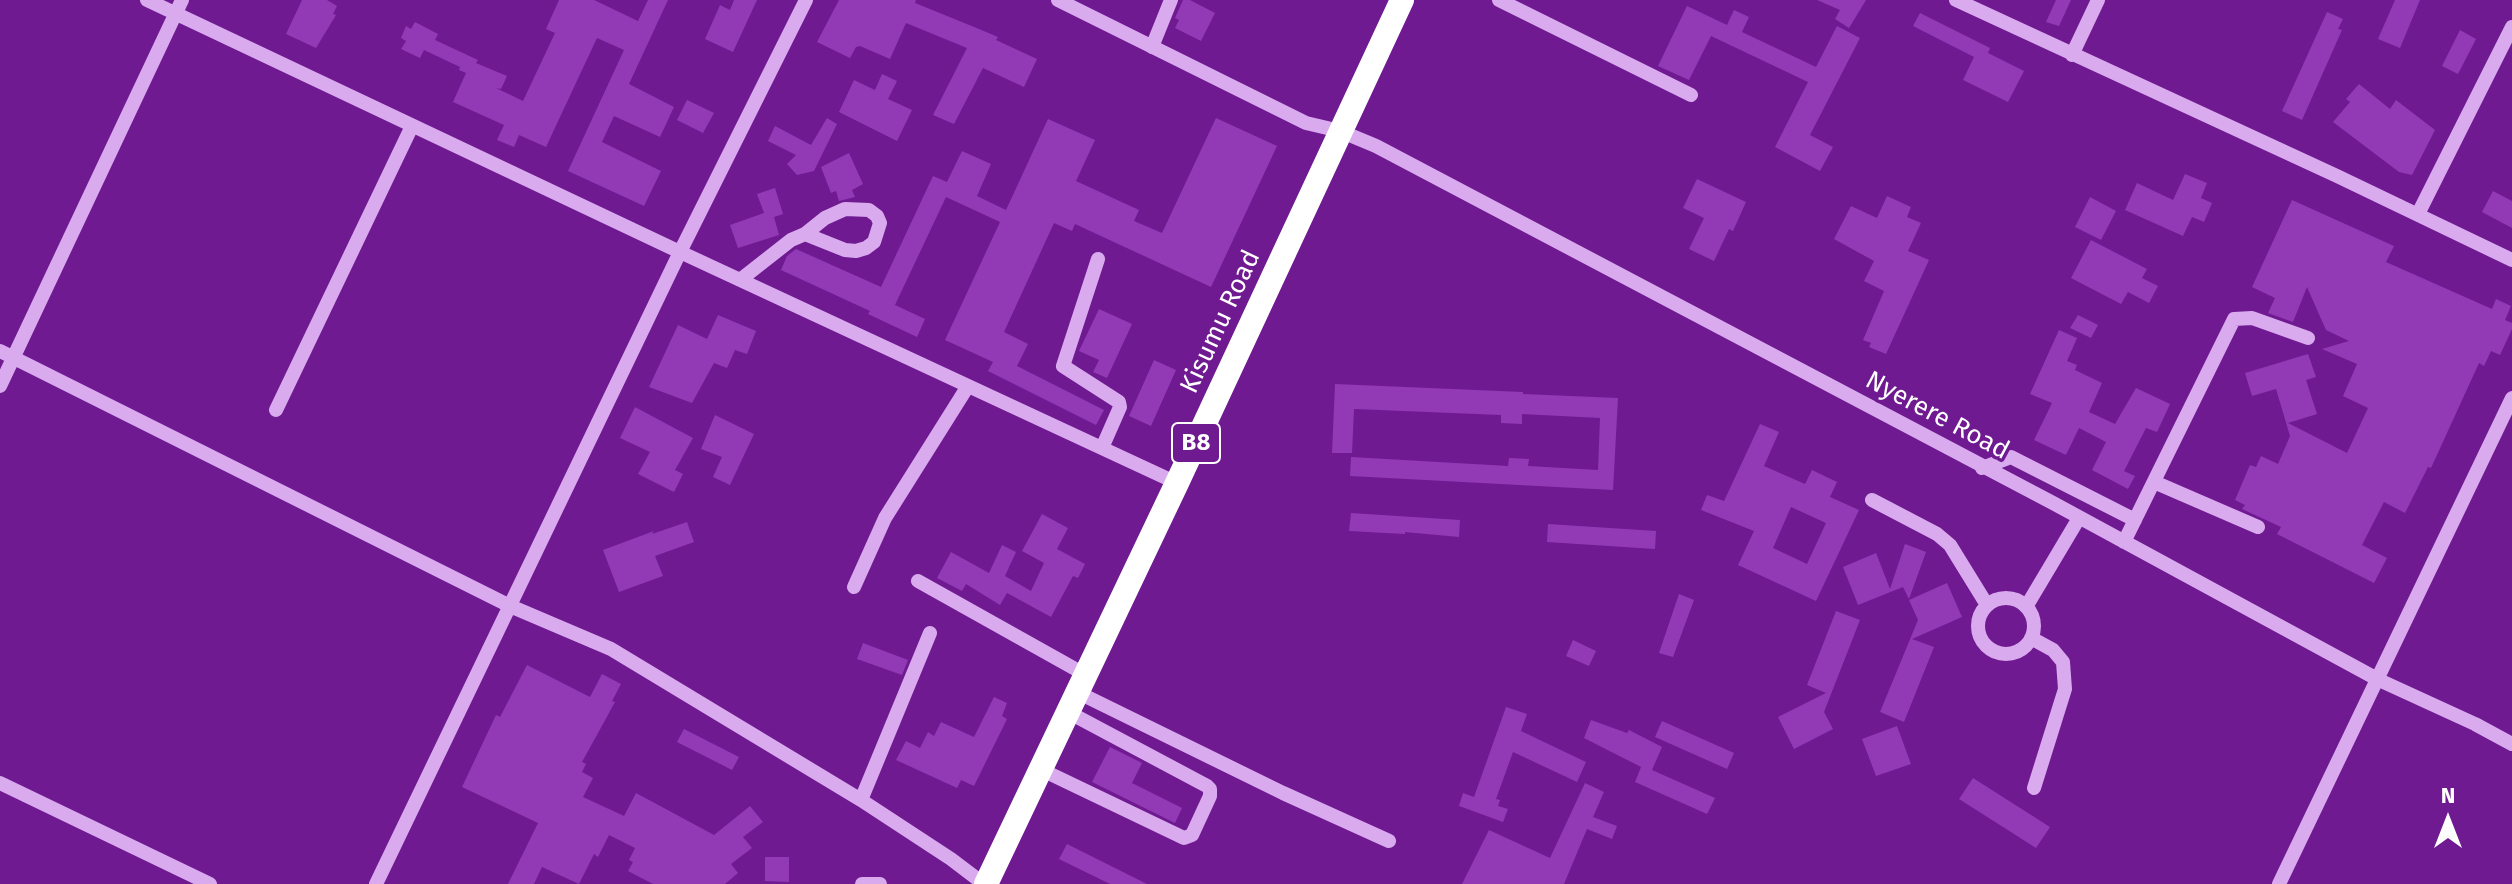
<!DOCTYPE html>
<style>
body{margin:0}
#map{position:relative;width:2512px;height:884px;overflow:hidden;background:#6f1a91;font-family:"Fira Sans",sans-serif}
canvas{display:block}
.north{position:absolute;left:2408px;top:780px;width:80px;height:80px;-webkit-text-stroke:6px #6f1a91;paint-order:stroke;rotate:0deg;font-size:22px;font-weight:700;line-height:32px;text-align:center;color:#fff}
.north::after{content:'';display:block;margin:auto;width:28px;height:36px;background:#fff;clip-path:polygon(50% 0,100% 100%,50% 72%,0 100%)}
</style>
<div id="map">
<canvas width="2512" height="884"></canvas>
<div class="north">N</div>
</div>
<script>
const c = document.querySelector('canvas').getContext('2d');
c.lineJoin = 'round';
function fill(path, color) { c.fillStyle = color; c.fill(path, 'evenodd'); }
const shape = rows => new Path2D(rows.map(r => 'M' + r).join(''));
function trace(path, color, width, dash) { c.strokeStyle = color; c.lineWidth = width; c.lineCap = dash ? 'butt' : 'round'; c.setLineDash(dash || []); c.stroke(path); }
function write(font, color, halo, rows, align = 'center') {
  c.font = font + ' "Fira Sans",sans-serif'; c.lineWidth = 7; c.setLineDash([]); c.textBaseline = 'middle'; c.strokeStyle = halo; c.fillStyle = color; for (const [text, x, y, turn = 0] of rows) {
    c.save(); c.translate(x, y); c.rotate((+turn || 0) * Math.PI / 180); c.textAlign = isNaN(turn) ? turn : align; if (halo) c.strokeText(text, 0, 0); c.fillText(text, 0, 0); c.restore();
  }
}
fill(shape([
 [302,0,327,0,337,6,333,14,336,15,316,48,286,34],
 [559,0,594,0,638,21,648,0,668,0,629,84,674,107,660,137,614,116,602,142,661,171,644,206,568,171,624,50,597,38,546,147,519,135,514,147,497,140,504,125,453,102,466,73,459,70,460,67,424,50,420,58,401,49,406,41,401,38,406,26,411,29,415,22,438,34,435,40,478,60,476,63,507,76,501,89,496,88,523,101,555,33,546,29],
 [734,0,757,0,733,52,705,39,720,5,730,10],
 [839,0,916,0,915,3,979,29,998,37,996,40,1037,59,1024,87,983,68,954,124,933,115,967,48,906,23,890,59,860,46,856,47,850,58,817,42],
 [1183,0,1190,0,1215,13,1201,41,1175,28,1179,20,1175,18],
 [1817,0,1866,0,1849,28,1835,19,1840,10],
 [2056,0,2071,0,2059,26,2046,22],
 [2395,0,2420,0,2400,48,2378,39],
 [1687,6,1727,25,1734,10,1749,17,1742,32,1816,67,1837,26,1860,38,1810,135,1833,147,1820,171,1775,147,1808,82,1711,36,1689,80,1658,66],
 [2327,12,2343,19,2338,29,2342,30,2302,120,2282,111],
 [1920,13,1990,48,1988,53,2024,71,2008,102,1963,80,1974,57,1913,26],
 [2460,30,2476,39,2458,74,2442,66],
 [882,74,897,81,888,99,912,110,897,141,839,112,854,80,875,90],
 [2359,84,2390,109,2396,100,2435,130,2412,175,2399,172,2333,122,2350,102,2346,99],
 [687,100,714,113,703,133,677,120],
 [827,118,837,124,814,171,797,175,787,164,796,155,768,141,775,126,811,145],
 [1216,118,1277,146,1211,287,1075,224,1072,231,1054,223,1004,332,1028,344,1017,366,1104,410,1096,425,988,371,993,362,945,340,1000,222,946,197,895,305,925,319,917,337,868,314,870,311,781,270,787,256,796,249,881,287,933,176,947,182,962,151,991,164,977,196,1006,210,1048,119,1095,140,1076,181,1139,210,1134,221,1162,233],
 [849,153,863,184,852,190,855,197,839,201,836,191,831,193,821,167],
 [2185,174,2207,183,2201,198,2212,203,2204,222,2192,217,2183,236,2125,210,2137,183,2173,200],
 [1697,179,1746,202,1733,231,1729,229,1714,261,1689,249,1704,218,1683,208],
 [775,188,783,214,774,217,779,235,738,248,730,225,764,213,757,194],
 [2493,191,2512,201,2512,228,2482,212],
 [1887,196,1911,207,1907,217,1921,223,1908,251,1929,260,1886,354,1869,347,1871,343,1863,340,1884,291,1864,281,1874,261,1834,239,1851,206,1877,218],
 [2090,197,2116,211,2101,240,2075,227],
 [2292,200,2394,246,2386,262,2492,309,2496,299,2511,306,2505,320,2512,323,2512,329,2500,355,2491,351,2484,366,2479,363,2431,468,2428,467,2405,513,2384,502,2362,545,2387,558,2374,583,2277,534,2281,527,2242,509,2245,505,2235,500,2250,465,2256,467,2261,456,2278,464,2290,436,2276,389,2252,396,2245,373,2308,354,2316,377,2306,380,2317,414,2288,423,2347,453,2368,408,2343,396,2357,364,2322,349,2349,341,2326,330,2307,287,2293,322,2268,313,2275,298,2252,287],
 [2091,240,2147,269,2142,278,2158,286,2149,303,2128,292,2121,304,2071,278],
 [1099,309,1132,324,1107,378,1093,372,1099,360,1079,351],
 [718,315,756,331,747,354,735,350,727,368,714,363,692,403,649,387,678,325,707,339],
 [2078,315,2098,325,2091,338,2070,328],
 [2059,330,2077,338,2067,361,2077,365,2075,370,2102,383,2089,412,2115,424,2136,388,2170,404,2157,432,2146,428,2124,471,2135,476,2128,489,2092,470,2106,442,2079,428,2066,455,2034,440,2052,403,2030,394],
 [1154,360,1176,370,1151,426,1129,416],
 [1335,384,1523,392,1523,394,1618,398,1613,490,1350,476,1351,457,1508,466,1509,458,1529,459,1528,466,1598,470,1600,418,1522,414,1522,424,1501,423,1501,415,1354,409,1352,453,1332,453],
 [635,407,693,438,675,470,683,474,674,492,638,474,650,452,620,438],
 [715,415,754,434,730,485,713,477,722,457,701,449],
 [1760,424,1779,432,1764,466,1805,484,1812,470,1837,482,1830,497,1859,510,1816,601,1738,565,1754,531,1701,510,1707,495,1724,501],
 [1791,507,1826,523,1807,564,1773,548],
 [1351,513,1460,520,1459,537,1405,532,1405,534,1349,531],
 [1042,514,1068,528,1057,549,1085,564,1078,578,1073,576,1051,617,1007,593,1000,605,966,584,962,591,937,578,951,552,989,573,1002,545,1016,552,1005,576,1031,591,1044,563,1022,551],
 [687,522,694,542,655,556,663,576,619,592,603,550,654,531,652,534],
 [1548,524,1656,531,1655,549,1547,542],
 [1905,544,1926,552,1909,599,1903,587,1858,605,1843,567,1876,553,1890,589],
 [1947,583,1962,617,1912,639,1934,647,1904,722,1880,712,1918,620,1909,600],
 [1679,594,1694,600,1673,657,1659,653],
 [1836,611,1860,620,1824,712,1833,729,1794,749,1778,717,1826,693,1807,685],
 [1573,640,1596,651,1589,666,1566,656],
 [863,643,908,660,902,675,857,659],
 [527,665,590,697,602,674,621,684,612,701,615,702,582,762,586,764,582,772,593,778,583,797,624,816,636,793,714,835,750,806,763,822,743,837,752,848,731,864,738,873,725,884,653,884,628,871,633,862,629,860,635,848,609,835,598,857,594,854,579,884,542,867,534,884,508,884,538,823,462,787,496,715,500,717],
 [994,697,1007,703,1002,716,1007,719,974,786,961,780,957,788,896,760,906,741,920,748,928,732,934,736,941,722,974,737],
 [1506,707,1527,714,1521,731,1586,762,1577,782,1513,752,1496,799,1500,800,1498,806,1508,809,1503,822,1459,806,1463,793,1474,797],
 [1591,720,1627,733,1629,730,1662,747,1652,770,1715,798,1707,814,1635,782,1641,767,1584,738],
 [1662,721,1734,753,1727,769,1655,737],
 [1897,726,1911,764,1876,776,1862,739],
 [684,729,739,757,732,770,677,742],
 [1110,747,1142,763,1132,783,1182,808,1175,823,1092,782],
 [1973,778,2050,827,2036,848,1959,799],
 [1585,783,1604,792,1593,817,1617,826,1612,839,1587,829,1564,884,1462,884,1489,830,1550,858],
 [1067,844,1147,884,1110,884,1059,859],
 [765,857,789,857,789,882,765,881]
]), '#923ab5');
trace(shape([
 [147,0,680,252,1177,483],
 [1058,0,1306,123,1340,131,1376,146,2053,503,2379,680,2475,724,2512,744],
 [1499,0,1691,95],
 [1956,0,2337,176,2512,260],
 [1152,47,1171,0],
 [2072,55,2098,0],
 [2418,214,2512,27],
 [1098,259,1063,366,1119,402,1120,407,1102,448],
 [740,280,791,240,805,234,825,218,845,209,869,210,877,216,880,223,874,242,866,248,856,251,845,250,805,234],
 [0,351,510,606,611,649,861,800,951,859,984,884],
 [0,386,182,0],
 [276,410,412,126],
 [1982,468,2011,457,2135,520],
 [2154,482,2258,527],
 [1872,500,1937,534,1950,545,1987,605],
 [2124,542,2234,319,2252,318,2308,338],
 [918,581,1086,675],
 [854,587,885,518,968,386],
 '1978 626a28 28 0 1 1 56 0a28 28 0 1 1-56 0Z',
 [2026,607,2079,518],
 [2031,638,2053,650,2063,662,2065,689,2034,788],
 [1077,692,1283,793,1389,841],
 [1040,769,1184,838,1192,835,1210,796,1210,789,1207,786,1068,712],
 [0,783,210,884],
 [861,800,930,633],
 [376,884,680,252,806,0],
 [862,884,880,884],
 [2279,884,2512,398]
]), '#daaaef', 14);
trace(shape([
 [986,884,1177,483,1402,0]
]), '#fff', 24);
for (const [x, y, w] of [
 [1196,443,48]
]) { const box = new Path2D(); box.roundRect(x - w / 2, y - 20, w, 40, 6); c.fillStyle = '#6f1a91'; c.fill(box); trace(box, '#fff', 2); }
write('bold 24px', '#fff', null, [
 ["B8",1196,443]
]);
write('26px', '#fff', '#6f1a91', [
 ["Kisumu Road",1221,322,-65],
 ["Nyerere Road",1937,416,28]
]);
</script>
